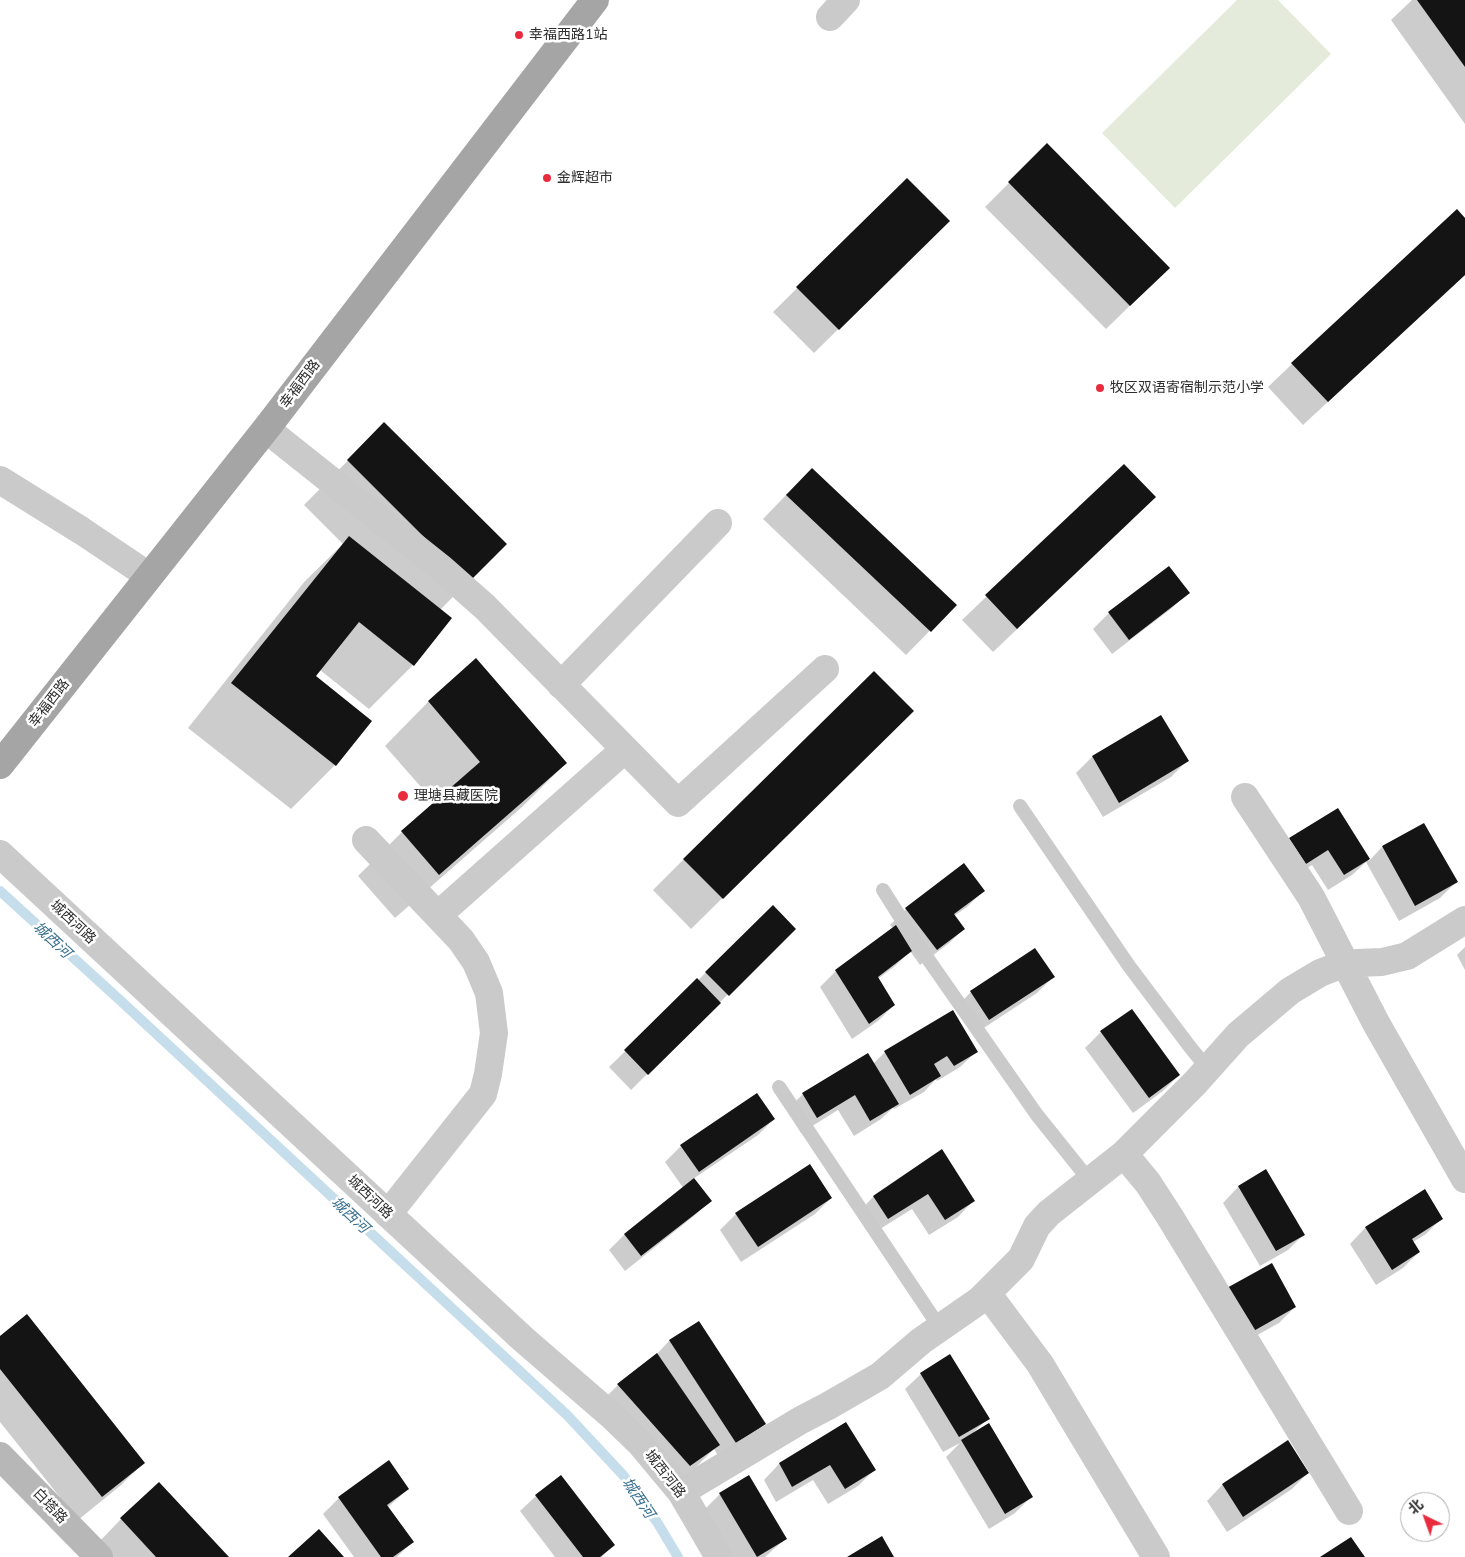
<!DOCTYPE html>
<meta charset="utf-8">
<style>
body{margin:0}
#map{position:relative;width:1465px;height:1557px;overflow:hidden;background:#fff;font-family:Mulish,"Noto Sans SC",sans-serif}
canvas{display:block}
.north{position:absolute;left:1400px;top:1492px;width:50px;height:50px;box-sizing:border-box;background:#fff;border:1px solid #ababab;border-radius:50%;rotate:318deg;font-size:14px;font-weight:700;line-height:20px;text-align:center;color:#2d2d2d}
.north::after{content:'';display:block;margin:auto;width:18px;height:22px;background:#e82c3e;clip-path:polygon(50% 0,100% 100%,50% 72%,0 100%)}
</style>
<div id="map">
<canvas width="1465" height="1557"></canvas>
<div class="north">北</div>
</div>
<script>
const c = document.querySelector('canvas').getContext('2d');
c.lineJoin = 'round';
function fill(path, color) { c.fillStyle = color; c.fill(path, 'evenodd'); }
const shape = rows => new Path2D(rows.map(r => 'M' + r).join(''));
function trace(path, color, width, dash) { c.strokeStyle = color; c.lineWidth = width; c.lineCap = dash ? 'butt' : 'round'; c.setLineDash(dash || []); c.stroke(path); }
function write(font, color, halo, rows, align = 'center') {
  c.font = font + ' Mulish,"Noto Sans SC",sans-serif'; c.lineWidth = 5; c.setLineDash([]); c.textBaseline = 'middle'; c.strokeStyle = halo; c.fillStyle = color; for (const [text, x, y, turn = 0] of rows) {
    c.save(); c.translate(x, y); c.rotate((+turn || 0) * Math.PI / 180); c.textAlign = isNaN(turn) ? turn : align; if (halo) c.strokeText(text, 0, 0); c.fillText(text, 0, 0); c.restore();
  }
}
fill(shape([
 [1237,0,1278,0,1331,54,1175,208,1102,133]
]), '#e4ebda');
fill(shape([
 [1412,0,1465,0,1465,124,1391,20],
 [1047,145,1145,291,1106,329,985,207],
 [907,179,948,221,814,353,773,312],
 [1465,220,1465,275,1303,425,1268,387,1292,364],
 [384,424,505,544,440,610,450,618,413,665,369,709,320,670,315,677,371,721,335,765,291,809,188,728,305,581,343,544,304,505],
 [1124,465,1131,521,993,652,962,620],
 [788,493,955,605,906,655,763,519],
 [1168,567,1188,592,1172,608,1112,654,1093,629,1109,613],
 [476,660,566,763,522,807,395,918,358,876,402,832,435,803,385,746,428,702],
 [1160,716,1187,761,1171,777,1103,817,1076,773,1092,757],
 [881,742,691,929,653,890,684,859],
 [1338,810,1369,861,1382,847,1424,824,1456,882,1440,898,1399,921,1366,862,1352,875,1328,890,1312,865,1290,879,1274,855,1290,839],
 [983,891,967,907,954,916,964,929,948,944,920,965,910,951,895,966,878,979,894,1005,878,1021,852,1039,820,987,836,971,893,928,890,925,906,909],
 [773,907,794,929,631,1090,609,1067],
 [1465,947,1465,970,1457,955],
 [1053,977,1037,993,973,1035,955,1008,971,992],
 [1101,1032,1179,1075,1163,1091,1133,1113,1085,1048],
 [885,1052,976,1052,960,1067,937,1081,936,1079,924,1092,894,1109,893,1108,881,1119,854,1136,838,1110,801,1133,787,1110,803,1094,868,1055,873,1064],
 [774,1119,758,1135,693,1179,710,1200,694,1216,625,1271,609,1250,624,1235,684,1189,665,1162,681,1146],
 [942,1151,973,1201,958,1217,929,1235,912,1209,872,1234,858,1213,873,1197],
 [1266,1170,1303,1235,1288,1250,1260,1266,1223,1203,1238,1187],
 [1424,1191,1442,1218,1426,1234,1413,1242,1419,1252,1403,1268,1376,1285,1350,1244,1365,1228],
 [831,1198,815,1214,741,1262,720,1230,736,1214],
 [1210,1305,1295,1307,1279,1323,1234,1348],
 [698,1322,765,1424,749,1439,720,1458,714,1449,695,1468,666,1489,594,1409,618,1385,656,1355,669,1341],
 [0,1337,143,1463,120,1486,78,1520,0,1422],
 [921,1374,988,1418,974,1432,1031,1497,1015,1513,989,1529,946,1457,960,1443,943,1452,905,1389],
 [846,1424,874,1470,858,1486,828,1504,813,1480,776,1502,764,1480,779,1464],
 [1288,1442,1308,1473,1292,1489,1227,1532,1207,1501,1222,1485],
 [389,1462,408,1489,387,1508,412,1542,397,1557,354,1557,323,1514,339,1498],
 [748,1477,785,1539,765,1557,732,1557,704,1510,720,1494],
 [536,1496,613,1545,602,1557,555,1557,520,1511],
 [121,1519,227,1557,111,1557,98,1543]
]), '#0003');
trace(shape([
 [0,891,122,1002,567,1415,623,1475,657,1522,678,1557]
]), '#c6deec', 10);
fill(shape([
 [1417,0,1465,0,1465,67],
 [1047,143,1170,268,1130,306,1008,182],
 [907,178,950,221,839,330,796,287],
 [1457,209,1465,218,1465,275,1328,402,1291,363],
 [384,422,507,544,469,582,347,460],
 [1124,464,1156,497,1017,629,985,595],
 [812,468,957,605,931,632,786,495],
 [349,536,452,618,414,666,359,622,316,676,372,721,336,766,231,683],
 [1169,566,1190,593,1129,640,1108,612],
 [476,658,567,763,439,875,401,831,480,762,428,701],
 [874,671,914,711,723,899,683,859],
 [1161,715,1189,761,1119,803,1092,756],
 [1338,808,1370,859,1344,875,1328,850,1306,864,1289,838],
 [1424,823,1458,882,1415,906,1382,846],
 [964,863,985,891,954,914,965,929,937,950,905,908],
 [773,905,796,929,729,996,705,972],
 [896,925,912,951,878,977,895,1005,869,1024,835,970],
 [1035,948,1055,977,989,1020,970,991],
 [697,978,721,1003,648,1075,624,1050],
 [1132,1009,1180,1075,1149,1098,1100,1031],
 [953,1010,978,1052,954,1066,947,1056,934,1064,941,1076,910,1095,884,1051],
 [868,1053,899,1104,870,1121,855,1095,817,1118,802,1093],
 [757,1093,775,1119,699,1172,680,1145],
 [942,1149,975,1201,945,1220,928,1194,888,1219,873,1196],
 [810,1164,832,1198,758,1247,735,1213],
 [1266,1169,1305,1235,1276,1251,1238,1186],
 [694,1178,712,1201,641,1256,624,1234],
 [1425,1189,1443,1219,1412,1239,1420,1252,1392,1270,1365,1227],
 [1272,1263,1296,1307,1250,1333,1225,1289],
 [27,1314,145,1463,102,1497,0,1369,0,1336],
 [699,1321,766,1424,736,1443,669,1340],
 [657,1353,720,1445,690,1466,617,1384],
 [950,1354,990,1419,959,1437,920,1373],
 [846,1422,876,1470,845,1489,830,1465,792,1487,779,1463],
 [989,1423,1033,1497,1005,1514,961,1440],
 [1288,1440,1309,1473,1243,1517,1222,1484],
 [389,1460,409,1489,387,1505,414,1542,393,1557,381,1557,338,1497],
 [561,1475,615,1545,600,1557,583,1557,535,1495],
 [749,1475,787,1539,757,1557,719,1493],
 [159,1482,229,1557,156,1557,120,1518],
 [319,1529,344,1557,288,1557],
 [882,1536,894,1557,847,1557],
 [1351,1537,1365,1557,1320,1557]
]), '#141414');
trace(shape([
 [1020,806,1129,966,1190,1047,1208,1069],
 [883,890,914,939,1037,1115,1090,1181],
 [779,1087,940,1328]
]), '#cacaca', 14);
trace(shape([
 [830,17,846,0],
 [266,429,442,569,485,607,678,803,825,669],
 [0,480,82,531,149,576],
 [561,685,718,523],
 [1245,797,1311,897,1376,1023,1465,1179],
 [366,840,461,940,476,962,489,993,494,1033,488,1074,483,1094,388,1214],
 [0,854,523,1339,612,1416,641,1444,681,1492,719,1557],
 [438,915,624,750],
 [1124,1154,1148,1183,1170,1217,1349,1511],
 [987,1293,1040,1364,1156,1557],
 [681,1492,801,1420,828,1406,880,1376,921,1341,980,1300,1021,1259,1037,1226,1049,1213,1124,1154,1195,1083,1238,1035,1290,991,1320,973,1338,966,1357,963,1382,962,1407,956,1465,920]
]), '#cacaca', 28);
trace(shape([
 [0,1456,99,1557]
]), '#b7b7b7', 28);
trace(shape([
 [0,765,269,425,595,0]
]), '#a5a5a5', 28);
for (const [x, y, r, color] of [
 [519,35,5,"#e82c3e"],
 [547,178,5,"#e82c3e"],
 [1100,388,5,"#e82c3e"],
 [403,796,6,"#e82c3e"]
]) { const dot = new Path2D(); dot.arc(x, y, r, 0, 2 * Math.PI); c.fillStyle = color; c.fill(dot); trace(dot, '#fff', 2); }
write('14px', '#2d2d2d', '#fff', [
 ["幸福西路1站",529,35],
 ["金辉超市",557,178],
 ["牧区双语寄宿制示范小学",1110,388],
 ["理塘县藏医院",414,796]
], 'left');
write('14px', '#2d2d2d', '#fff', [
 ["幸福西路",300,384,-53],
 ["幸福西路",49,703,-52],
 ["城西河路",73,922,43],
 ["城西河路",370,1197,43],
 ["城西河路",665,1474,52],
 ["白塔路",50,1506,46]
]);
write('italic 15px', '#3a7190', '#fff', [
 ["城西河",52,940,43],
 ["城西河",350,1215,43],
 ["城西河",638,1498,56]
]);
</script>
